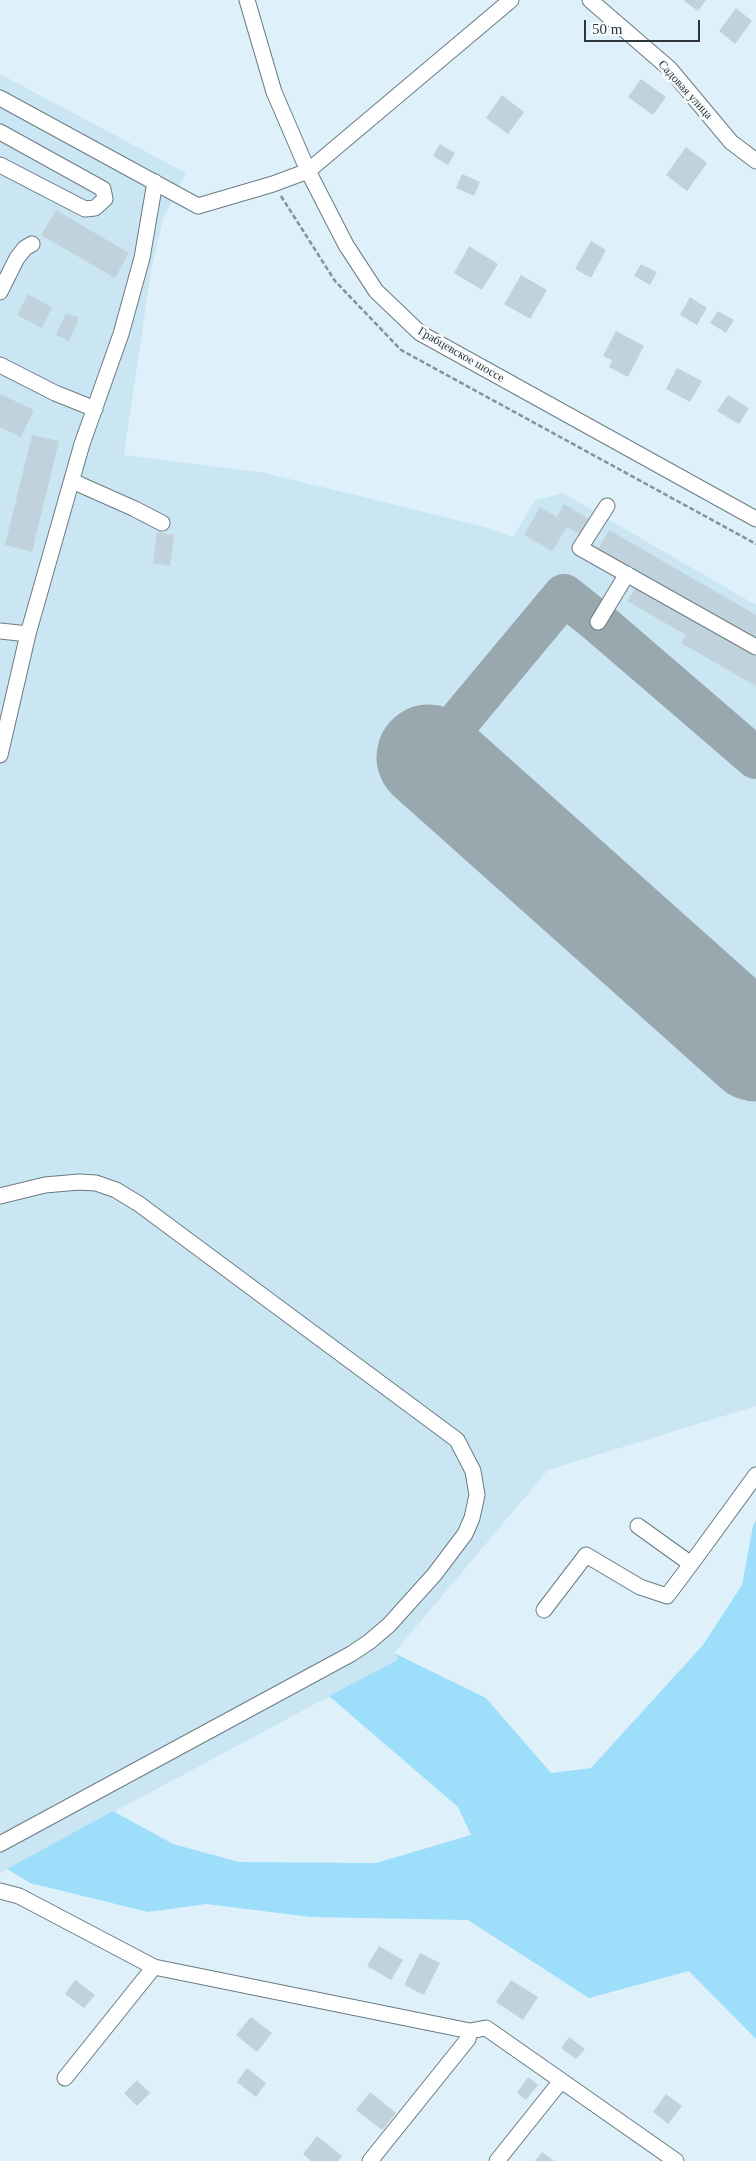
<!DOCTYPE html>
<meta charset="utf-8">
<style>
body{margin:0}
#map{position:relative;width:756px;height:2161px;overflow:hidden;background:#def1fa;font-family:Georgia,serif}
canvas{display:block}
.scale{position:absolute;left:584px;top:20px;width:116px;height:22px;box-sizing:border-box;border:2px solid #2f363a;border-top:0;padding-left:6px;font-size:15px;line-height:18px;white-space:nowrap;color:#2f363a;-webkit-text-stroke:4px #f8fcfd;paint-order:stroke}
</style>
<div id="map">
<canvas width="756" height="2161"></canvas>
<div class="scale">50 m</div>
</div>
<script>
const c = document.querySelector('canvas').getContext('2d');
c.lineJoin = 'round';
function fill(path, color) { c.fillStyle = color; c.fill(path, 'evenodd'); }
const shape = rows => new Path2D(rows.map(r => 'M' + r).join(''));
function trace(path, color, width, dash) { c.strokeStyle = color; c.lineWidth = width; c.lineCap = dash ? 'butt' : 'round'; c.setLineDash(dash || []); c.stroke(path); }
function write(font, color, halo, rows, align = 'center') {
  c.font = font + ' Georgia,serif'; c.lineWidth = 5; c.setLineDash([]); c.textBaseline = 'middle'; c.strokeStyle = halo; c.fillStyle = color; for (const [text, x, y, turn = 0] of rows) {
    c.save(); c.translate(x, y); c.rotate((+turn || 0) * Math.PI / 180); c.textAlign = isNaN(turn) ? turn : align; if (halo) c.strokeText(text, 0, 0); c.fillText(text, 0, 0); c.restore();
  }
}
fill(shape([
 [0,74,186,173,163,219,151,271,124,455,265,473,485,527,513,537,535,500,563,493,756,605,756,1406,548,1470,394,1653,399,1659,0,1873]
]), '#cbe6f3');
fill(shape([
 [756,1520,756,2039,689,1971,589,1998,468,1920,311,1917,206,1904,148,1912,30,1883,7,1869,113,1811,173,1844,239,1862,376,1863,471,1835,458,1807,329,1696,399,1659,394,1653,486,1698,551,1773,591,1768,703,1645,742,1585,753,1526]
]), '#9ddefb');
trace(shape([
 [429,757,564,595,598,622,756,758]
]), '#99a8ae', 42);
trace(shape([
 [429,757,756,1049]
]), '#99a8ae', 105);
fill(shape([
 [683,0,706,0,698,11],
 [736,8,752,21,735,44,719,31],
 [641,79,666,97,653,115,628,97],
 [502,95,524,112,508,134,486,118],
 [440,144,455,153,448,165,433,156],
 [686,147,707,163,687,191,666,175],
 [462,174,480,182,474,196,456,188],
 [56,210,129,253,115,278,41,235],
 [591,241,606,250,591,278,575,269],
 [469,246,498,264,482,290,454,273],
 [641,264,657,272,650,285,634,276],
 [521,275,547,290,530,319,504,304],
 [28,294,52,307,42,328,17,315],
 [690,297,707,308,697,325,680,315],
 [718,311,734,320,726,333,710,323],
 [66,313,79,318,69,341,56,335],
 [616,331,644,346,628,377,609,367,612,360,603,356],
 [677,368,702,381,690,402,666,389],
 [0,394,34,410,21,437,0,427],
 [728,395,749,408,739,424,717,411],
 [32,435,59,441,32,552,5,545],
 [564,504,593,521,584,537,567,527,552,551,524,535,540,507,557,517],
 [609,530,756,615,756,640,598,549],
 [157,532,174,535,170,566,153,563],
 [636,587,756,656,756,686,681,643,686,635,627,601],
 [379,1946,403,1960,391,1980,367,1966],
 [420,1953,440,1963,424,1995,404,1985],
 [75,1980,95,1995,84,2008,65,1994],
 [511,1980,538,1997,523,2020,496,2002],
 [251,2017,272,2033,257,2052,236,2035],
 [569,2037,585,2049,576,2059,561,2048],
 [247,2068,266,2083,256,2097,237,2082],
 [528,2077,538,2085,526,2100,517,2093],
 [137,2080,150,2093,137,2106,124,2093],
 [370,2092,396,2113,382,2130,356,2110],
 [666,2094,682,2106,668,2124,653,2112],
 [317,2136,342,2156,338,2161,311,2161,303,2154],
 [542,2152,554,2161,535,2161]
]), '#c0d3dc');
const minor = shape([
 [247,0,274,92,308,171,346,245,376,291,420,333,756,519],
 [590,0,670,69,731,142,756,161],
 [0,98,198,206,273,184,308,171,511,0],
 [0,132,103,189,105,199,95,208,85,209,0,165],
 [0,292,17,258,25,248,32,244],
 [0,365,55,393,95,409],
 [72,481,135,509,162,523],
 [607,506,580,548,756,647],
 [598,622,627,574],
 [0,631,28,634],
 [0,755,28,634,82,444,121,334,142,258,155,182],
 [0,1196,45,1185,79,1182,96,1183,116,1190,139,1204,457,1440,473,1471,477,1495,472,1518,465,1534,434,1575,389,1625,369,1642,351,1654,0,1844],
 [638,1526,691,1564,756,1475],
 [544,1610,586,1555,640,1587,667,1596,691,1564],
 [0,1891,19,1896,154,1967,470,2031,486,2028,676,2161],
 [65,2078,154,1967],
 [370,2161,468,2039,470,2031],
 [497,2161,561,2081]
]);
trace(minor, '#6a7b83', 17);
trace(shape([
 [281,196,335,281,401,350,756,544]
]), '#859299', 2.5, [5, 2.5]);
trace(minor, '#fff', 15);
write('12px', '#2f363a', '#f8fcfd', [
 ["Садовая улица",685,90,48],
 ["Грабцевское шоссе",461,355,30]
]);
</script>
